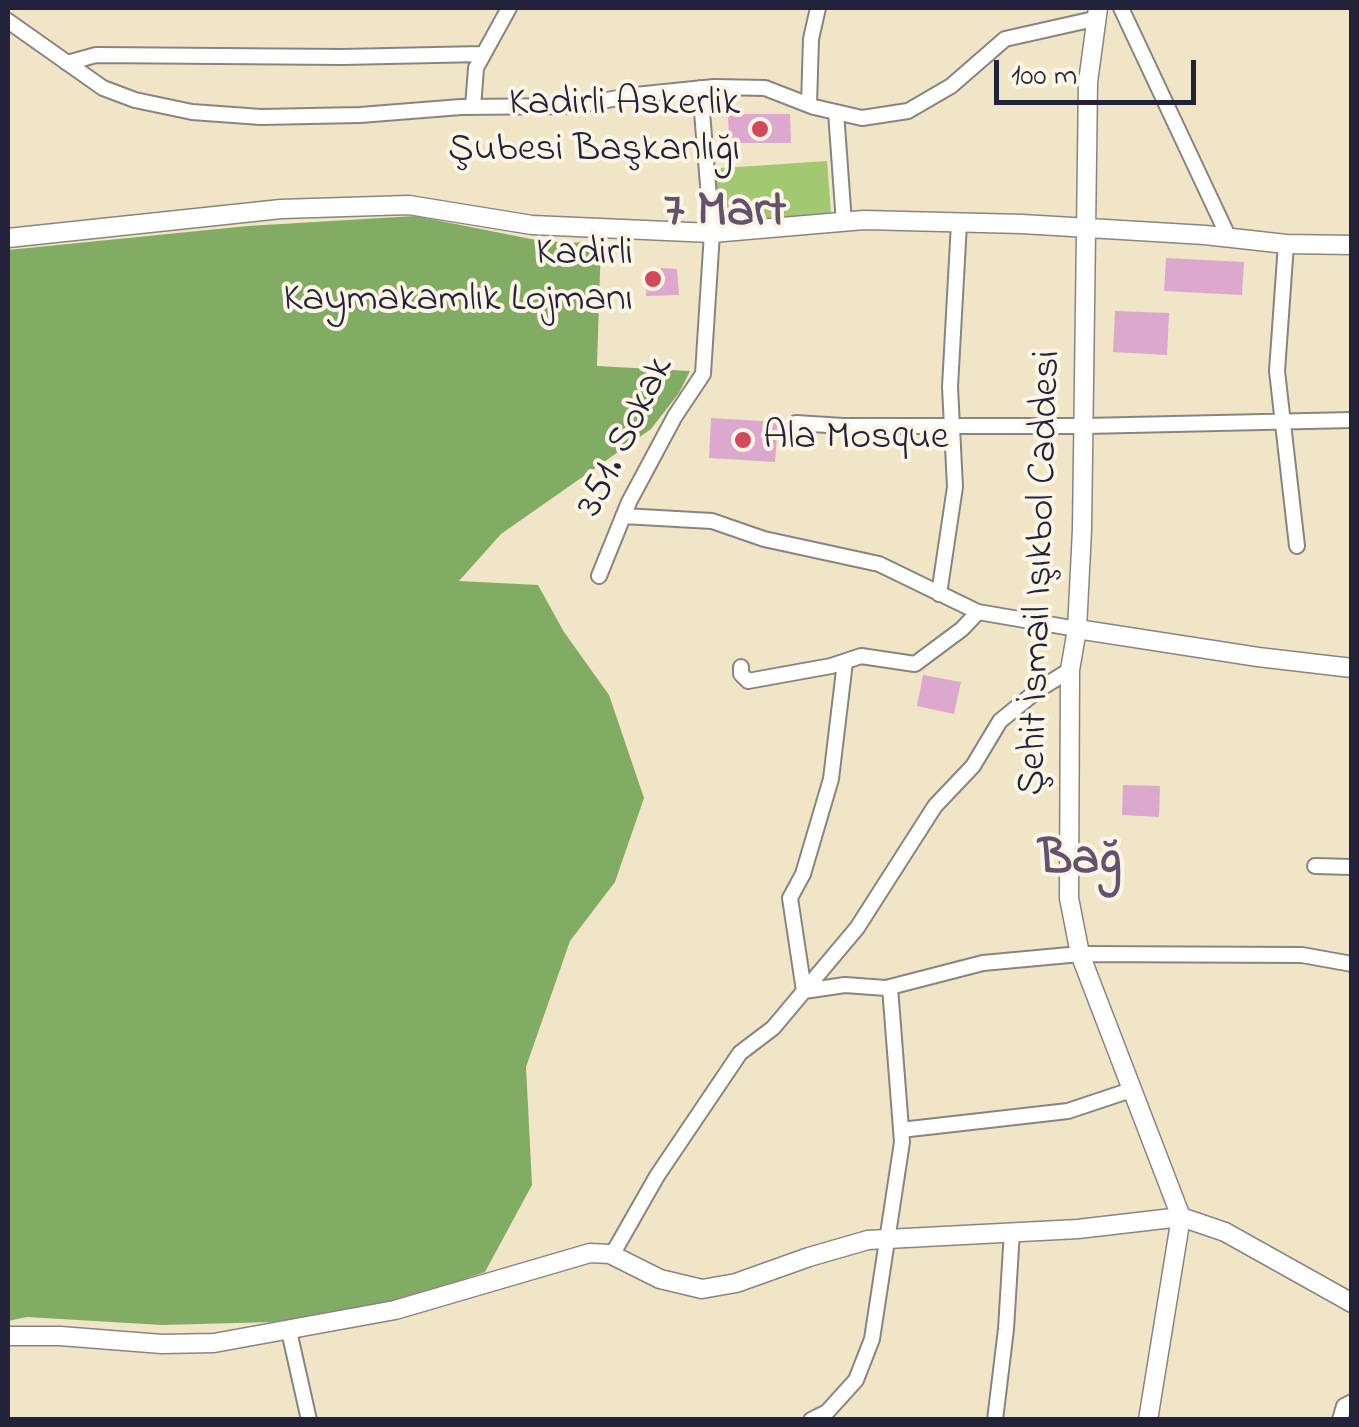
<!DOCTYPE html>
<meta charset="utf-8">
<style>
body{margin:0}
#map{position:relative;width:1359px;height:1427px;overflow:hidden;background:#f1e5c7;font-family:"Indie Flower",sans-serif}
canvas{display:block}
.frame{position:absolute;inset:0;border:10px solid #22223b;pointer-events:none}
.scale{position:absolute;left:994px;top:60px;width:202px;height:45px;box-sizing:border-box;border:5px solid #22223b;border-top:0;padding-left:12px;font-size:30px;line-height:35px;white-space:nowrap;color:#22223b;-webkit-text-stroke:8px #fcf5e5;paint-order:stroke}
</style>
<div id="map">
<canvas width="1359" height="1427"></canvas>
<div class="frame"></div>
<div class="scale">100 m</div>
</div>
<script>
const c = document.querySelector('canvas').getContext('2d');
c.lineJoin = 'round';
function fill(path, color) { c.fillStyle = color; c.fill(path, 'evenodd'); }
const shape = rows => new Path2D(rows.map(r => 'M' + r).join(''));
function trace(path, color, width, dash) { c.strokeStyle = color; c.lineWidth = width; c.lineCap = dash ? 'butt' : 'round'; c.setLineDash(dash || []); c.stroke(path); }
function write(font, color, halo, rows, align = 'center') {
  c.font = font + ' "Indie Flower",sans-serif'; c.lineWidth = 8; c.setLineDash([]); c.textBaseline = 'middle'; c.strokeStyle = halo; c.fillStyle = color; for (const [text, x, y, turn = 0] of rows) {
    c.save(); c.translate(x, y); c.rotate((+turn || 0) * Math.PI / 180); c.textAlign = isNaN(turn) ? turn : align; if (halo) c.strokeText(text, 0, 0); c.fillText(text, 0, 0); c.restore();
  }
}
fill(shape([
 [827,161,832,224,712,233,708,169]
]), '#a3c872');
fill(shape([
 [415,216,536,240,569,243,601,241,597,366,690,371,679,393,651,429,501,534,459,581,538,585,564,632,609,695,644,798,615,882,570,941,526,1067,532,1185,485,1272,392,1304,273,1322,162,1325,27,1317,8,1321,8,250,248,226]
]), '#82ac64');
fill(shape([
 [728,114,790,114,791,143,729,143],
 [1166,258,1244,262,1242,295,1164,291],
 [661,268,677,269,679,295,646,296,648,271,661,272],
 [1115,311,1169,313,1167,355,1113,352],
 [711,418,778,422,775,462,709,458],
 [923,675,961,682,954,714,917,706],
 [1123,785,1160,786,1159,817,1122,815]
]), '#dca8ce');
const minor = shape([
 [1121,8,1228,236],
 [8,21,103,88,135,100,192,112,261,117,360,115,461,107,573,106,635,95,714,87,765,88,814,107,862,118,908,111,951,86,1005,39,1094,19],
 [67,63,96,55,342,57,482,54],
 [809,105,811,39,818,8],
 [473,107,476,68,509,8],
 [836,112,844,223],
 [1286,244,1277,371,1297,546],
 [796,423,843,426,1085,426,1352,420],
 [623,516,712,521,764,539,879,564,978,612,1077,629],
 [599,576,629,502,675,416,703,374,712,233,700,88],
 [939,594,955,487,950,387,959,223],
 [845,662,831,779,803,874,790,898,804,991,845,985,886,988,983,963,1080,954,1302,955,1352,964],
 [741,667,741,674,748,681,831,666,861,656,915,664,962,629,978,612],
 [1315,866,1352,867],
 [901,1130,1068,1111,1131,1090],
 [612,1255,657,1176,740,1053,773,1028,857,928,935,806,973,766,1000,721,1038,690,1070,670],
 [289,1331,309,1420],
 [811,1420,827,1412,856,1380,872,1339,902,1142,890,987],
 [995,1420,1006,1329,1012,1231],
 [1340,1420,1344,1406,1352,1402]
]);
const tertiary = shape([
 [1098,8,1088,82,1082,530,1077,629,1070,670,1069,898,1080,954,1181,1217,1148,1420],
 [8,238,281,209,409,205,532,225,712,233,864,220,1022,224,1205,235,1286,244,1352,245],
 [1077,629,1258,657,1352,668],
 [8,1336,60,1336,162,1344,214,1343,395,1310,590,1253,610,1254,660,1279,702,1289,736,1283,809,1257,868,1240,1078,1229,1181,1217,1225,1232,1352,1303]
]);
trace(minor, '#8a8481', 18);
trace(tertiary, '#8a8481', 21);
trace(minor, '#fff', 14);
trace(tertiary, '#fff', 18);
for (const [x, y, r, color] of [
 [760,129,10,"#d1495b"],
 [653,279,10,"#d1495b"],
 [743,440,10,"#d1495b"]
]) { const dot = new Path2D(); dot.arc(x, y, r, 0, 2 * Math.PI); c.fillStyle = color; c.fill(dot); trace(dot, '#fcf5e5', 4); }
write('40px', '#22223b', '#fcf5e5', [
 ["Kadirli Askerlik",740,106],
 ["Şubesi Başkanlığı",740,152],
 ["Kadirli",633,256],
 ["Kaymakamlık Lojmanı",633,302],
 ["Ala Mosque",763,440,"left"]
], 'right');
write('40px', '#22223b', '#fcf5e5', [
 ["351. Sokak",628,438,-64],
 ["Şehit İsmail Işıkbol Caddesi",1043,573,-88]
]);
write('bold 50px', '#63516e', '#fcf5e5', [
 ["7 Mart",725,216],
 ["Bağ",1080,864]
]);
</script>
